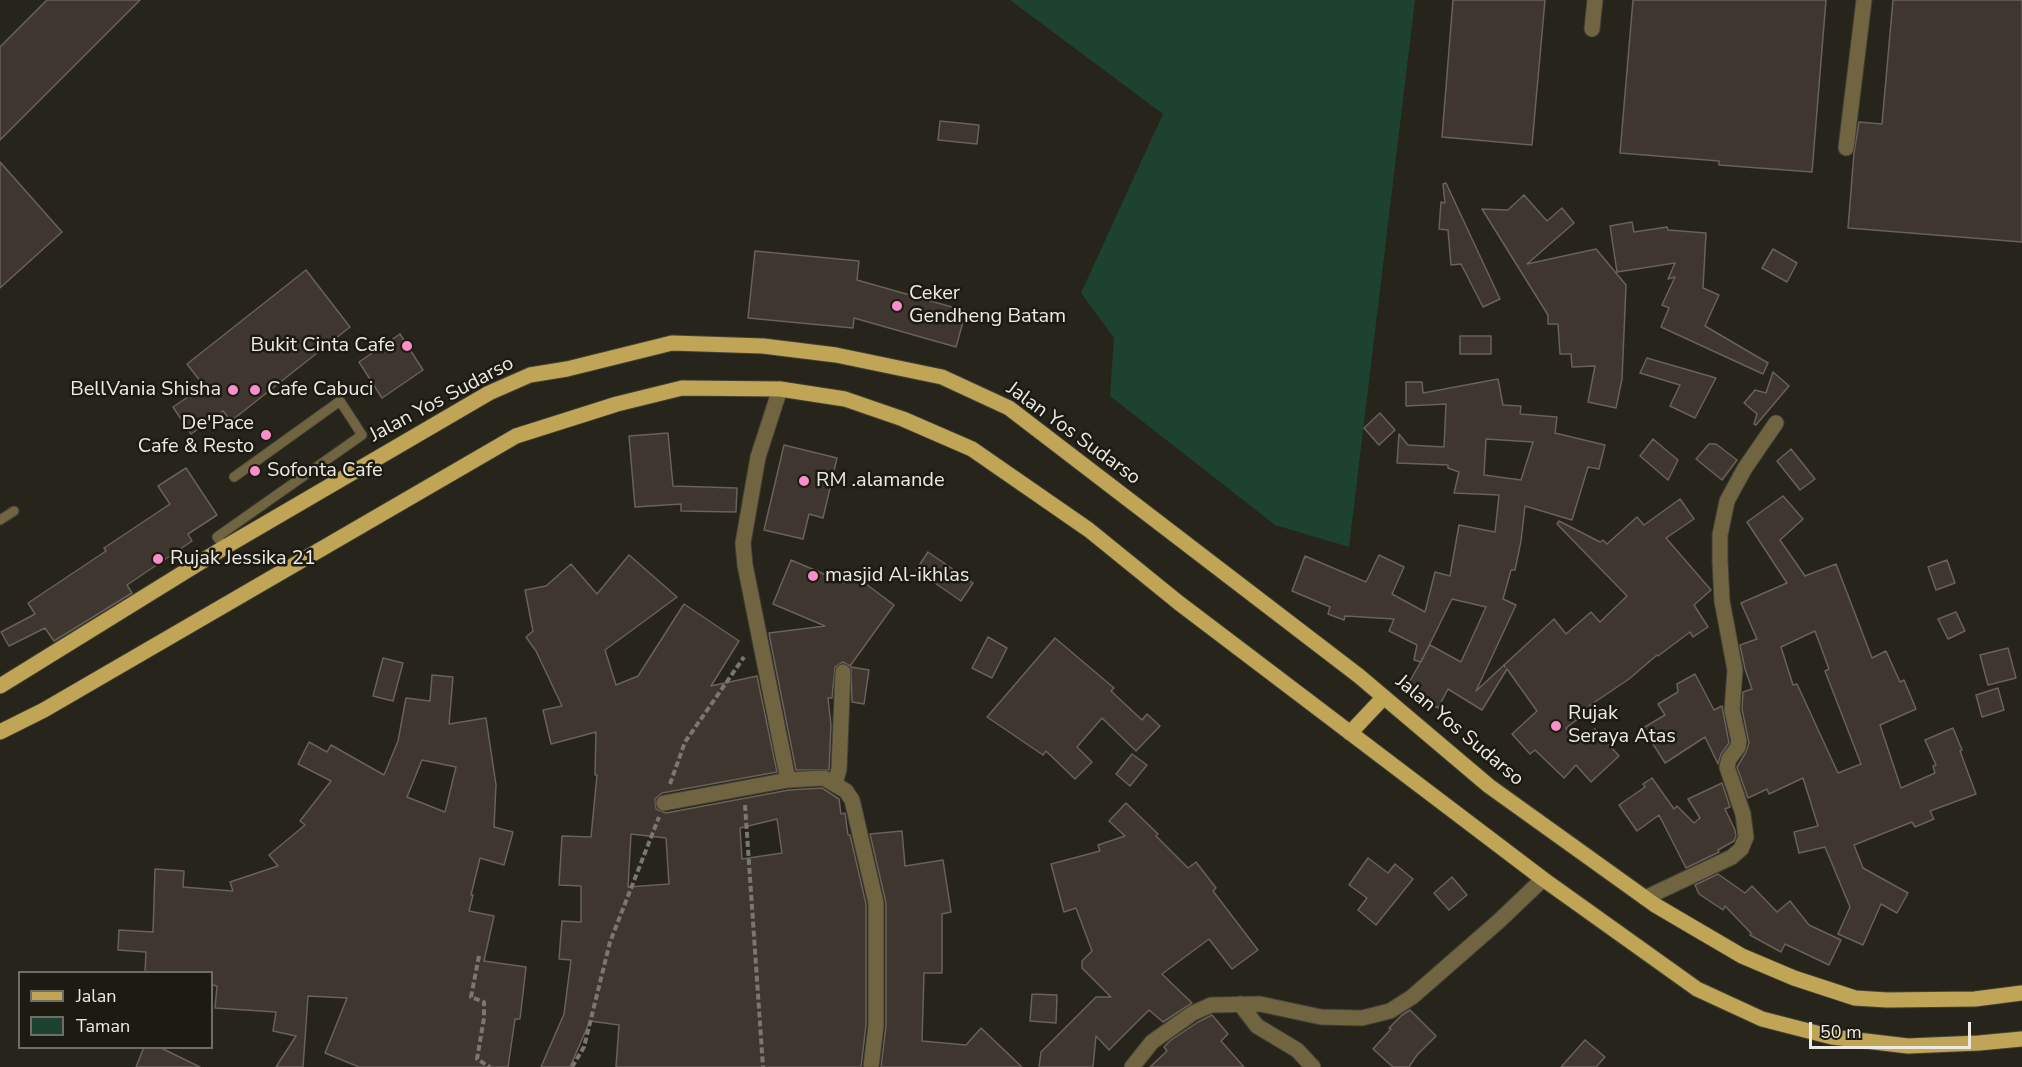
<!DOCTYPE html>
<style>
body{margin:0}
#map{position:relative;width:2022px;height:1067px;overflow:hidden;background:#27241b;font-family:"Nunito Sans",sans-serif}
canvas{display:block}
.legend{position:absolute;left:18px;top:971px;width:195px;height:78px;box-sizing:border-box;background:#1d1a12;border:2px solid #706d66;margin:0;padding:8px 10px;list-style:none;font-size:18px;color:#edeae5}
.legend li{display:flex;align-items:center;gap:12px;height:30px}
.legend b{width:30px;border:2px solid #706d66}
.scale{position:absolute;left:1809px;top:1022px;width:162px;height:27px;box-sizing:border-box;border:3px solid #edeae5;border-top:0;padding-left:8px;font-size:18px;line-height:21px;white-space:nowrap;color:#edeae5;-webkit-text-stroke:4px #1d1a12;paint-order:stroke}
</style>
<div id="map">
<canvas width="2022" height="1067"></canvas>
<ul class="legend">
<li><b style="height:8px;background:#c0a557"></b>Jalan</li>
<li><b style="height:16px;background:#1d4230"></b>Taman</li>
</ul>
<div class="scale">50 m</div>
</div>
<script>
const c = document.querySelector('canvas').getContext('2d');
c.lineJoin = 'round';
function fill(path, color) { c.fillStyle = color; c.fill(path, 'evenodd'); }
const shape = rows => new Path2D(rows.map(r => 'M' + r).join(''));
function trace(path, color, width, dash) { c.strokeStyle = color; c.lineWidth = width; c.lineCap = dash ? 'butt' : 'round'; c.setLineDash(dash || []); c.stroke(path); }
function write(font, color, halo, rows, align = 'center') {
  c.font = font + ' "Nunito Sans",sans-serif'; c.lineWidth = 5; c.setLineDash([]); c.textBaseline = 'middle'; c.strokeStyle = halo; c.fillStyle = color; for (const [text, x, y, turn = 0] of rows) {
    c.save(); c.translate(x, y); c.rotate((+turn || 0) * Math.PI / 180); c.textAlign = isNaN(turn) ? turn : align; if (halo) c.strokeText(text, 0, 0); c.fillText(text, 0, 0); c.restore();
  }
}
fill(shape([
 [1010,0,1415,0,1349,547,1275,525,1110,396,1114,338,1081,293,1163,114]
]), '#1d4230');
const building = shape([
 [47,0,140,0,0,140,0,47,47,0],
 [1453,0,1545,0,1532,145,1442,137,1453,0],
 [1633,0,1826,0,1812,172,1719,165,1719,161,1620,153,1633,0],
 [1893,0,2022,0,2022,242,1848,228,1854,153,1859,122,1882,124,1893,0],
 [940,121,979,125,977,144,938,140,940,121],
 [0,162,62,232,0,288,0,162],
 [1446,183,1500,299,1483,307,1461,264,1451,265,1448,230,1439,229,1441,202,1445,203,1443,184,1446,183],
 [1524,195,1547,221,1562,208,1574,223,1527,264,1596,249,1626,285,1622,379,1616,408,1588,402,1595,366,1572,367,1571,354,1560,354,1558,324,1548,324,1548,315,1482,209,1508,210,1524,195],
 [1632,222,1634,232,1667,227,1668,230,1706,233,1703,288,1719,295,1705,326,1768,363,1763,374,1661,327,1669,308,1662,305,1675,277,1668,279,1675,263,1617,272,1610,226,1632,222],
 [1773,249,1797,263,1787,282,1762,268,1773,249],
 [755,251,859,261,857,280,966,311,956,347,854,318,853,328,748,318,755,251],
 [306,270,350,327,231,421,223,411,191,434,173,407,204,386,187,364,306,270],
 [400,334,423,370,382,398,359,362,400,334],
 [1460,336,1491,336,1491,354,1460,354,1460,336],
 [1647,358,1716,378,1695,418,1670,406,1680,385,1640,373,1647,358],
 [1773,372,1789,386,1756,425,1754,424,1757,414,1744,403,1755,390,1766,393,1773,372],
 [1498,379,1503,405,1521,406,1520,414,1557,417,1555,433,1605,445,1599,469,1588,467,1572,520,1525,506,1521,541,1515,570,1511,570,1503,599,1516,605,1476,691,1504,665,1505,667,1504,665,1554,619,1566,634,1591,612,1600,622,1627,596,1557,524,1559,521,1600,542,1603,540,1607,544,1637,517,1644,525,1680,499,1694,519,1666,538,1711,590,1694,605,1708,627,1693,637,1690,632,1658,656,1657,655,1629,679,1589,706,1591,709,1566,728,1574,740,1595,729,1619,756,1591,782,1576,765,1564,778,1535,750,1530,754,1512,734,1537,711,1507,669,1482,710,1448,689,1438,708,1405,690,1430,645,1461,662,1486,607,1452,599,1421,662,1414,660,1417,645,1389,631,1394,619,1345,616,1344,620,1328,614,1330,607,1292,591,1305,556,1366,582,1379,555,1404,567,1392,594,1425,612,1435,572,1450,576,1459,525,1495,532,1499,495,1454,493,1459,472,1448,468,1448,465,1397,463,1399,434,1408,445,1444,447,1446,404,1406,406,1406,382,1422,382,1423,393,1498,379],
 [1486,439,1533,442,1521,480,1484,475,1486,439],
 [1380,413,1395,430,1379,445,1364,428,1380,413],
 [668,433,673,486,737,488,736,512,681,511,681,504,635,507,629,436,668,433],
 [1653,439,1678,460,1668,480,1640,456,1653,439],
 [1709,444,1716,444,1737,460,1722,480,1696,459,1709,444],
 [784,445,837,458,823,518,809,514,803,539,764,530,784,445],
 [1791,449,1815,479,1800,490,1777,461,1791,449],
 [186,468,217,515,188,534,192,541,127,585,132,593,54,641,45,628,9,646,1,632,35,614,28,603,106,551,104,548,170,504,158,486,186,468],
 [1783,496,1803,519,1780,540,1805,576,1836,564,1872,658,1886,651,1900,682,1904,680,1916,709,1880,725,1901,788,1935,773,1933,766,1936,765,1925,740,1953,728,1962,750,1960,751,1976,794,1930,811,1934,819,1915,827,1912,822,1854,845,1863,868,1908,893,1897,913,1881,904,1863,945,1838,934,1850,907,1825,847,1799,853,1794,832,1818,826,1803,778,1769,794,1767,789,1748,798,1737,767,1746,752,1749,743,1742,709,1743,692,1752,689,1745,669,1740,645,1757,639,1741,603,1787,583,1747,522,1783,496],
 [1815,631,1829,669,1825,671,1861,764,1838,773,1797,684,1793,685,1781,647,1815,631],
 [928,552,973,583,961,601,916,570,928,552],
 [629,555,677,597,605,650,616,685,638,676,684,604,739,641,711,686,757,676,777,772,662,793,655,799,656,809,666,813,789,790,822,788,839,799,841,814,845,813,848,835,850,835,866,904,866,1025,861,1067,616,1067,619,1025,590,1021,570,1067,541,1067,564,1014,571,960,559,959,562,921,581,922,581,886,559,885,562,836,591,837,597,775,595,775,596,732,551,744,543,710,562,706,536,651,526,637,533,631,525,590,546,586,571,564,597,594,629,555],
 [777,819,782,853,742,859,740,828,777,819],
 [631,834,666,838,669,884,628,887,631,834],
 [791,560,845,583,849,575,866,584,894,605,850,666,843,662,835,667,832,698,828,698,831,725,829,770,796,770,770,639,769,633,825,626,773,604,791,560],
 [1947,560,1955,583,1936,590,1928,567,1947,560],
 [1956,612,1965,631,1948,639,1938,619,1956,612],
 [988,637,1007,648,992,678,972,668,988,637],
 [1055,638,1114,688,1111,691,1142,720,1147,714,1160,726,1136,751,1102,718,1077,747,1092,762,1075,779,1046,751,1043,755,987,717,1055,638],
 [2008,648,2016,678,1988,685,1980,655,2008,648],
 [383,658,403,663,393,701,373,696,383,658],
 [851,667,869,670,864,704,852,702,851,667],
 [1695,674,1714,710,1722,706,1729,743,1721,754,1718,764,1705,737,1665,763,1643,728,1665,715,1658,704,1678,692,1677,684,1695,674],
 [432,675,453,677,449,724,486,718,496,785,494,827,513,832,504,865,480,858,471,895,473,895,469,911,494,916,484,961,526,967,520,1019,515,1019,508,1067,359,1067,325,1053,347,998,308,996,303,1067,276,1067,296,1036,273,1031,276,1012,215,1008,217,986,212,985,212,972,145,972,146,952,118,950,119,930,153,932,155,869,184,871,183,887,233,891,230,882,278,866,269,855,305,825,300,821,331,781,298,764,309,742,327,752,331,745,384,775,398,741,406,698,430,701,432,675],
 [422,760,456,767,445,812,407,797,422,760],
 [1998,688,2004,710,1982,717,1976,695,1998,688],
 [1132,754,1147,765,1130,786,1116,774,1132,754],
 [1652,778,1674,809,1677,806,1694,823,1700,818,1688,799,1722,783,1730,807,1725,809,1735,830,1736,836,1734,841,1718,850,1719,852,1686,868,1659,815,1637,831,1619,805,1645,787,1643,784,1652,778],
 [1126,803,1158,834,1156,836,1188,868,1196,862,1216,888,1213,891,1258,950,1232,969,1209,939,1162,974,1192,1003,1163,1022,1149,1010,1109,1050,1096,1036,1093,1067,1039,1067,1041,1052,1096,997,1111,997,1082,968,1082,961,1092,951,1076,908,1064,912,1051,864,1100,851,1098,845,1125,836,1109,821,1126,803],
 [902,831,905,866,943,860,951,912,942,914,942,973,924,973,922,1041,966,1045,981,1028,1022,1067,881,1067,886,1026,886,903,870,834,902,831],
 [1368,858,1388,873,1395,864,1413,879,1376,925,1358,910,1367,898,1349,885,1368,858],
 [1718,874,1745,893,1752,886,1777,912,1790,901,1809,925,1841,940,1829,965,1785,944,1781,952,1750,935,1751,933,1725,906,1723,910,1699,894,1695,885,1718,874],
 [1452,877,1467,895,1449,910,1434,893,1452,877],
 [1032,994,1057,995,1056,1023,1030,1021,1032,994],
 [1410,1010,1436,1036,1417,1055,1409,1067,1393,1067,1373,1049,1391,1029,1389,1028,1402,1015,1410,1010],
 [1212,1015,1228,1034,1221,1041,1244,1067,1150,1067,1167,1051,1164,1047,1171,1040,1198,1022,1212,1015],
 [1585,1040,1605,1057,1596,1067,1561,1067,1585,1040],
 [144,1047,159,1047,200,1067,136,1067,144,1047]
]);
fill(building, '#3e362f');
trace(building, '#6a6159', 1.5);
const lane = shape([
 [0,520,14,511],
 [225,547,217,537,362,435,340,401,234,477]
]);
const street = shape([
 [1592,29,1595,0],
 [1846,148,1864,0],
 [780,389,758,457,743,543,745,565,788,780],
 [835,784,839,769,843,672],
 [664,803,788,780,824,778,846,791,852,800,876,903,876,1026,871,1067],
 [1645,898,1732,857,1741,849,1746,837,1743,814,1727,767,1729,759,1738,747,1739,741,1732,710,1735,670,1722,601,1720,561,1720,535,1727,501,1745,468,1776,423],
 [1240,1004,1257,1026,1297,1050,1313,1067],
 [1132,1067,1152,1042,1193,1013,1211,1005,1260,1004,1321,1017,1362,1018,1390,1011,1412,997,1499,921,1543,879]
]);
const primary = shape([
 [0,686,225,547,489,393,530,375,567,369,672,343,763,346,836,355,942,377,1009,408,1359,676,1489,786,1655,905,1742,956,1794,978,1855,998,1887,1000,1975,999,2022,993],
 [0,732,44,710,516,436,617,404,682,388,780,389,845,399,903,419,972,449,1089,530,1179,603,1543,879,1697,989,1762,1019,1832,1037,1908,1046,1979,1043,2022,1039],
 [1350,733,1384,697]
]);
trace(lane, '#434037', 11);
trace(street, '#434037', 17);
trace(primary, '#434037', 17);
trace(shape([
 [670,784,685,742,744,657],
 [745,805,763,1067],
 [479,956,471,997,484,1002,484,1018,477,1059,490,1067],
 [572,1067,584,1047,610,942,659,817]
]), '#7a7770', 4, [6, 3]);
trace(lane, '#716441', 9);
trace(street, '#716441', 15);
trace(primary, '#c0a557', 15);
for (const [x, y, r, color] of [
 [897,306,6,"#f98fca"],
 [407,346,6,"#f98fca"],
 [233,390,6,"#f98fca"],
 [255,390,6,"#f98fca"],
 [266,435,6,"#f98fca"],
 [255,471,6,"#f98fca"],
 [804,481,6,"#f98fca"],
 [158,559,6,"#f98fca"],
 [813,576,6,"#f98fca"],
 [1556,726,6,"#f98fca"]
]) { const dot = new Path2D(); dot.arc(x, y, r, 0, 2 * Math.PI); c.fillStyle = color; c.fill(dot); trace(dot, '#1d1a12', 2); }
write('20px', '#edeae5', '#1d1a12', [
 ["Ceker",909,294],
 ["Gendheng Batam",909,317],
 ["Bukit Cinta Cafe",395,346,"right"],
 ["BellVania Shisha",221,390,"right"],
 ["Cafe Cabuci",267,390],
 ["De'Pace",254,424,"right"],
 ["Cafe & Resto",254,447,"right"],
 ["Sofonta Cafe",267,471],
 ["RM .alamande",816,481],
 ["Rujak Jessika 21",170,559],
 ["masjid Al-ikhlas",825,576],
 ["Rujak",1568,714],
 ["Seraya Atas",1568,737]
], 'left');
write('20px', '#edeae5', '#1d1a12', [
 ["Jalan Yos Sudarso",442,400,-28],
 ["Jalan Yos Sudarso",1073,434,36],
 ["Jalan Yos Sudarso",1459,731,40]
]);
</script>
